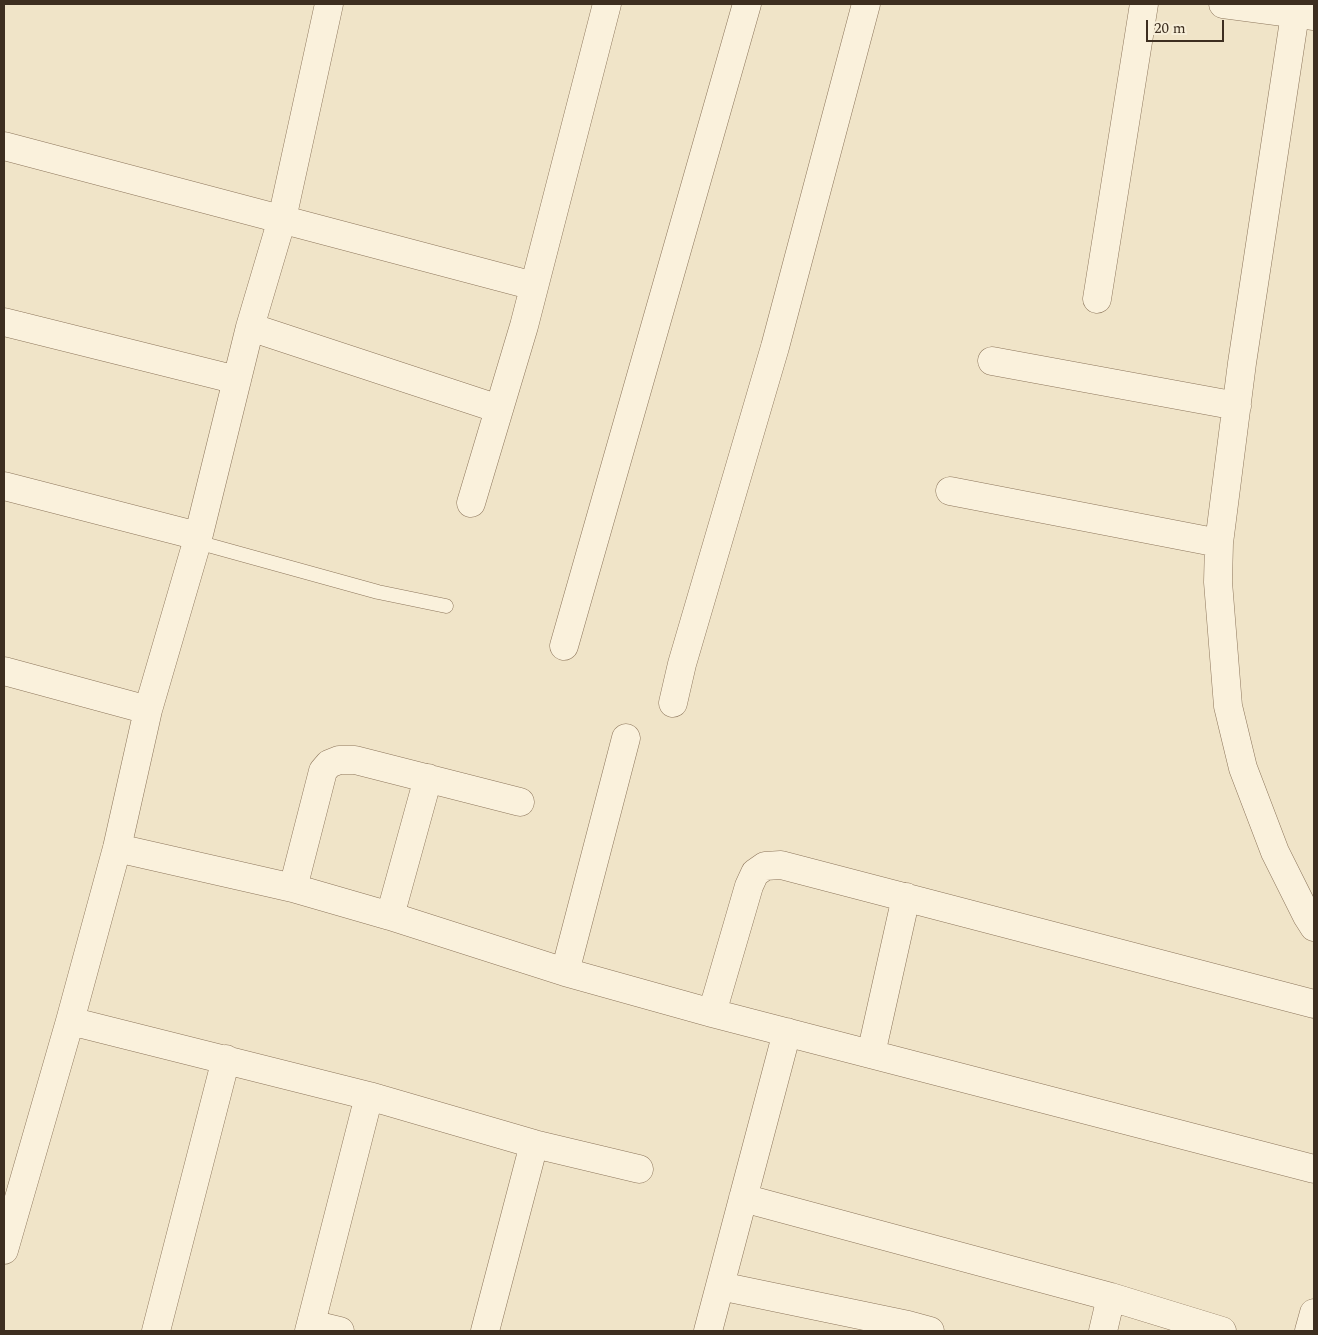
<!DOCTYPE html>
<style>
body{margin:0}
#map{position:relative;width:1318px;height:1335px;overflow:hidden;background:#f0e4c8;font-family:Spectral,serif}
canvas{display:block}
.frame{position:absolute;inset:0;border:5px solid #3d2e20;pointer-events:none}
.scale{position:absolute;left:1146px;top:20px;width:78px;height:22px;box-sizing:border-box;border:2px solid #3d2e20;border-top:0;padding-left:6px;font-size:15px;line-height:18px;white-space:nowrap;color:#3d2e20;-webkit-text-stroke:4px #f7eed8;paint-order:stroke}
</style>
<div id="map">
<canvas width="1318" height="1335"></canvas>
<div class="frame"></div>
<div class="scale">20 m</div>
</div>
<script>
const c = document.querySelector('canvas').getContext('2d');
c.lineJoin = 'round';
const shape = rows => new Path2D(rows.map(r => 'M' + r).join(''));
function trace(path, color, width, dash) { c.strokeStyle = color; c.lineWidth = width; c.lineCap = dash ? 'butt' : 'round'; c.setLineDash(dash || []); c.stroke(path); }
const service = shape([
 [197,542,378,592,446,606]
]);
const minor = shape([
 [1295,14,1242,363,1219,543,1218,582,1228,706,1243,768,1275,852,1307,916,1314,927],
 [4,146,534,286],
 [1097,299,1144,4],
 [4,322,237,380],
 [250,327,499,409],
 [992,361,1237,406],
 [4,486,198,536],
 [950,491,1219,543],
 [471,503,524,326,607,4],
 [564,646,747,4],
 [4,671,148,710],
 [673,703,682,664,775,347,866,4],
 [117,848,293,888,390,916,565,972,712,1013,1314,1169],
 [293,888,323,771,329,764,339,760,355,760,520,802],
 [390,916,428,778],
 [565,972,626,738],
 [712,1013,749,886,755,873,765,866,781,865,1314,1004],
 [70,1021,369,1096,534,1144,639,1169],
 [871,1054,906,897],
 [743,1198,1111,1297,1222,1331],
 [4,1250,70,1021,117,848,148,710,197,542,250,327,282,219,329,4],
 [720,1286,908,1325,930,1331],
 [311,1324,340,1331],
 [156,1331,226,1059],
 [309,1331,369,1096],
 [485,1331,534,1144],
 [708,1331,787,1032],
 [1103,1331,1111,1297],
 [1309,1331,1314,1313]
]);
const tertiary = shape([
 [1223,4,1314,16]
]);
trace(service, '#8d765c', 15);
trace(minor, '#8d765c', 29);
trace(tertiary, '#8d765c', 29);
trace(service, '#faf1dc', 14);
trace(minor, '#faf1dc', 28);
trace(tertiary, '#faf1dc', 28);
</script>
